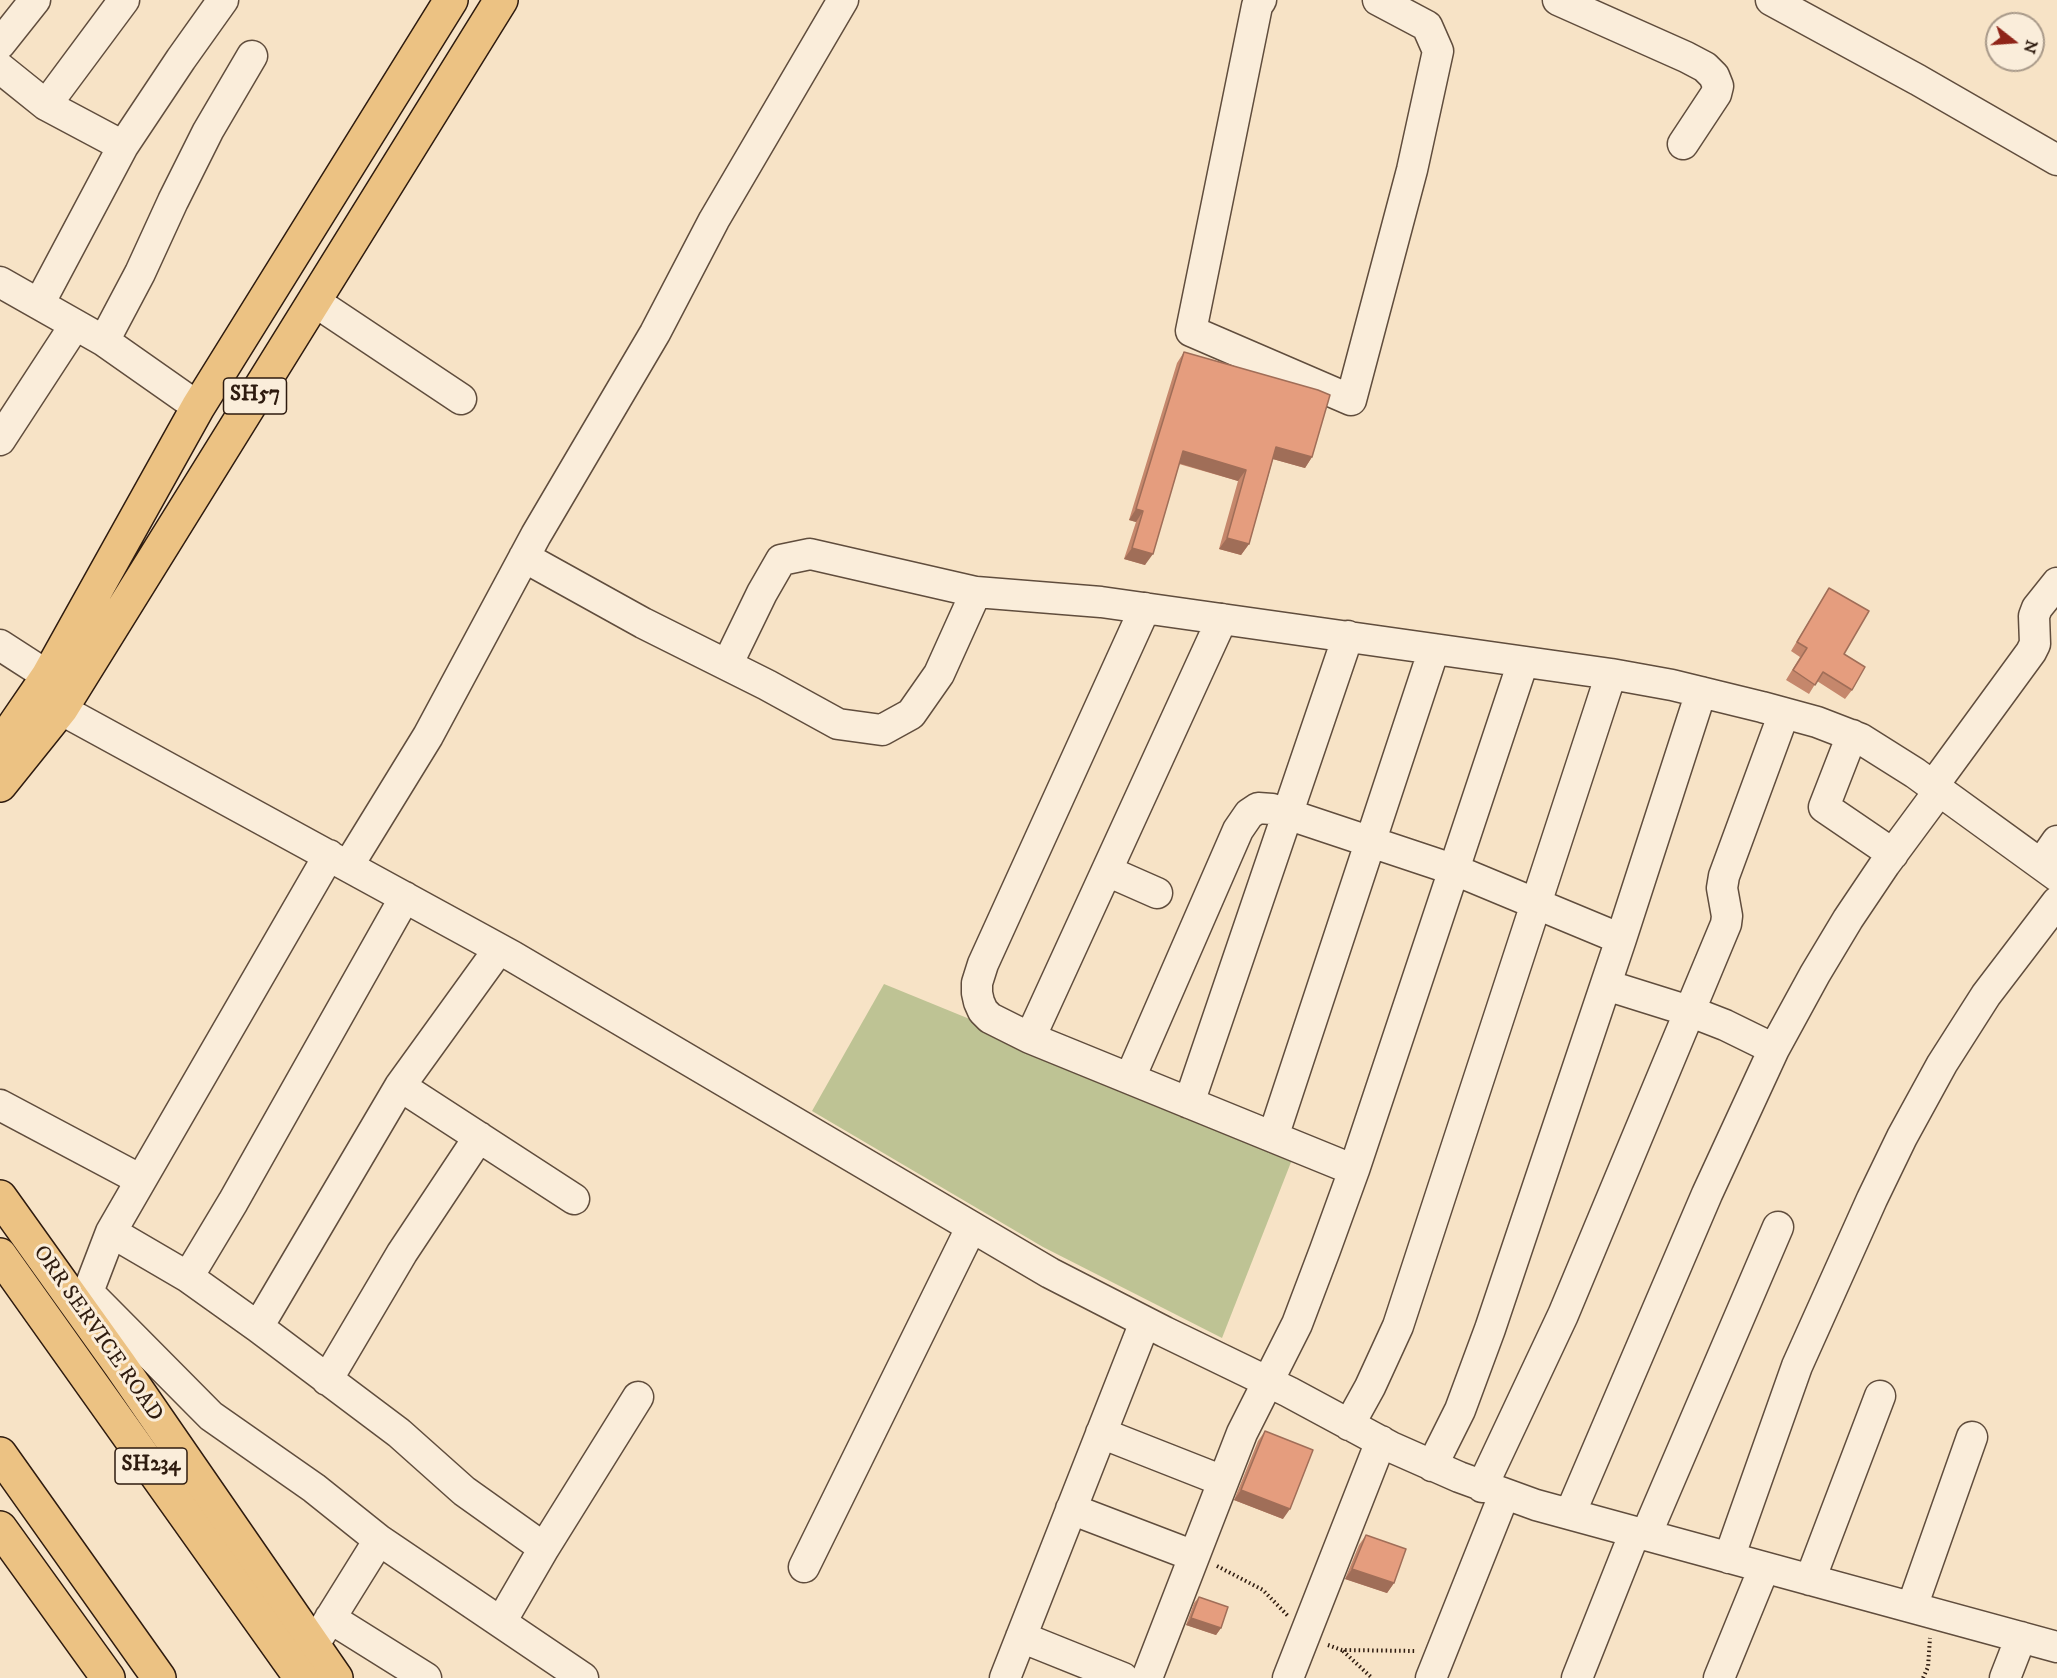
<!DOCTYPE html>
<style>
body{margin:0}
#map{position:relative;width:2057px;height:1678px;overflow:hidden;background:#f7e3c6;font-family:"IM FELL DW Pica",serif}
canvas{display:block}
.north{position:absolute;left:1985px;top:12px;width:60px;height:60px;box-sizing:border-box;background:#faedda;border:2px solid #a89989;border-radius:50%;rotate:107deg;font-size:16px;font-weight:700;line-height:24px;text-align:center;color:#2e1b0f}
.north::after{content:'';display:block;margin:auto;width:21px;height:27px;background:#8f2418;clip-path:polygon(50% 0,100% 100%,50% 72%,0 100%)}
</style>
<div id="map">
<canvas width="2057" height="1678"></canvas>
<div class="north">N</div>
</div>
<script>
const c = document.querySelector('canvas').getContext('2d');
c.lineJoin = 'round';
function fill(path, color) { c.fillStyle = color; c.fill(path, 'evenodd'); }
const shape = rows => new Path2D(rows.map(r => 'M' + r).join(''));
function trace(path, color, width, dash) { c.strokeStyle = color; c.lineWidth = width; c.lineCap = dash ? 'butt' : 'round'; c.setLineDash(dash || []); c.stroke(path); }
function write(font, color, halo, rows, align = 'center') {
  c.font = font + ' "IM FELL DW Pica",serif'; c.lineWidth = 6; c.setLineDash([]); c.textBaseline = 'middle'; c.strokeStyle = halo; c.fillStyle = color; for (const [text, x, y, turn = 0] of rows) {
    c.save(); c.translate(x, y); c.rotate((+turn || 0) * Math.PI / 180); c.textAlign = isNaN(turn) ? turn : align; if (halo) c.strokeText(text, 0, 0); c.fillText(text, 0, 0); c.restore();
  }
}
fill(shape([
 [884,984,1295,1152,1222,1338,1043,1247,812,1111]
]), '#bec394');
const minor = shape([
 [1261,0,1257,6,1191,331,1351,400,1412,170,1438,51,1427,26,1378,0],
 [1558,0,1686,57,1705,67,1714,76,1718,86,1716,94,1683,144],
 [1771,0,1918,80,2057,160],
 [0,44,35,0],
 [0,68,46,105,123,146],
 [46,105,124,0],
 [0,282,104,341,198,407],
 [314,301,461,399],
 [39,304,123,146,181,59,223,0],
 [104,341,140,273,173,201,208,131,252,56],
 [0,440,75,325],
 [524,557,643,623,767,685,838,724,882,730,911,714,939,674,976,592],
 [1145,608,983,964,977,983,977,993,979,1002,983,1011,990,1018,1030,1038,1354,1170],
 [0,645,48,676],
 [727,665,762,593,781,560,810,554,976,592,1101,602,1611,674,1672,685,1762,707,1817,722,1861,739,1915,773,2057,876],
 [40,698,512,956,1050,1273,1165,1332,1289,1392,1391,1447,1459,1477,1536,1505,2057,1647],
 [1852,735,1824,807,1893,854],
 [1933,786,2031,652,2035,644,2034,616,2037,608,2057,583],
 [329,855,111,1232,88,1292,211,1416,314,1488,379,1540,583,1678],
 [2041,864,2057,841],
 [348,866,428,736,536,535,655,333,714,220,843,0],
 [1107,871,1157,893],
 [1606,985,1689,1011,1725,1025,1774,1049],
 [1030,1038,1222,619],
 [1130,1078,1238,830,1249,814,1258,808,1272,809,1455,870,1621,939],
 [400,1086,574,1199],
 [1189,1103,1348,636],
 [0,1105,141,1180],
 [1273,1137,1434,649],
 [111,1232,188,1277,258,1327,399,1433,464,1491,544,1548],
 [188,1277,233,1202,405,897],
 [258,1327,400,1086,499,949],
 [327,1380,402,1253,479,1137],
 [1349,1425,1370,1387,1398,1326,1611,674],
 [1101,1433,1223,1481],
 [1432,1466,1460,1410,1490,1329,1621,939,1701,692],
 [1482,1487,1563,1315,1726,924,1727,916,1722,888,1724,876,1784,713],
 [1071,1509,1194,1556],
 [1570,1514,1707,1194,1774,1049,1815,974,1848,919,1885,864,1939,791],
 [1646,1535,1778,1227],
 [1729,1558,1797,1366,1872,1199,1902,1137,1942,1064,1986,995,2057,902],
 [804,1567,971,1228],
 [1810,1580,1880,1396],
 [1912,1607,1972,1437],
 [330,1618,426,1678],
 [501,1622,544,1548,638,1397],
 [1021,1637,1123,1678],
 [313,1646,379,1540],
 [1005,1678,1145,1322],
 [1147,1678,1242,1433,1297,1324,1325,1250,1354,1170,1523,662],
 [1288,1678,1381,1441],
 [1431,1678,1504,1495],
 [1577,1678,1635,1532],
 [1719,1678,1764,1568],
 [2005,1678,2021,1637]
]);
const major = shape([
 [0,746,48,676,198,407,451,0],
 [0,785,61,709,501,0],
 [0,1197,120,1365,336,1678],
 [0,1528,108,1678]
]);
const highway = shape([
 [0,1255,301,1678],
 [0,1454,159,1678]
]);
trace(minor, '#604d3d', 33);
trace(major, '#2e1b0f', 36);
trace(highway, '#2e1b0f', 36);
trace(shape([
 [1217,1566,1263,1590,1288,1616],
 [1328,1645,1342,1650,1415,1651],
 [1343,1651,1372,1678],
 [1923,1678,1928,1667,1930,1638]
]), '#2e1b0f', 4, [1.5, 3]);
trace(minor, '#faedda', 30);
trace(major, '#ecc283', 33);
trace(highway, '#ecc283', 33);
fill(shape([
 [1184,352,1312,457,1305,468,1273,459,1249,544,1241,555,1219,549,1238,481,1179,464,1145,565,1124,559,1136,522,1129,520,1177,363],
 [1829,588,1852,690,1845,699,1817,681,1809,694,1786,680,1800,657,1791,651],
 [1265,1431,1283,1519,1234,1500,1258,1441],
 [1366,1535,1394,1583,1387,1593,1345,1579,1359,1545],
 [1199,1597,1221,1628,1216,1635,1186,1625,1194,1603]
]), '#c5876c');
fill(shape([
 [1276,447,1312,457,1305,468,1269,458],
 [1183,451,1246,470,1238,481,1175,462],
 [1136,509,1143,511,1136,522,1129,520],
 [1227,538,1249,544,1241,555,1219,549],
 [1132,548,1153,554,1145,565,1124,559],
 [1241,1490,1290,1509,1283,1519,1234,1500],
 [1352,1569,1394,1583,1387,1593,1345,1579],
 [1191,1618,1221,1628,1216,1635,1186,1625]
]), '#a06e58');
const building = shape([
 [1184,352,1318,390,1330,395,1312,457,1276,447,1249,544,1227,538,1246,470,1183,451,1153,554,1132,548,1143,511,1136,509,1184,352],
 [1829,588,1869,611,1844,654,1865,667,1852,690,1823,672,1815,685,1793,670,1807,648,1797,642,1829,588],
 [1265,1431,1313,1450,1290,1509,1241,1490,1265,1431],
 [1366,1535,1406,1549,1394,1583,1352,1569,1366,1535],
 [1199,1597,1228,1607,1221,1628,1191,1618,1199,1597]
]);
fill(building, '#e59d7e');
trace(building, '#a06e58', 1.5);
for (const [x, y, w] of [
 [255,396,63],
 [151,1466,72]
]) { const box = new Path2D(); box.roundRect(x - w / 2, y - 18, w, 36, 4.5); c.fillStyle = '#faedda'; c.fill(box); trace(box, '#2e1b0f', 1.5); }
write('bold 21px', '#2e1b0f', null, [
 ["SH57",255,396],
 ["SH234",151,1466]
]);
write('22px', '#2e1b0f', '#faedda', [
 ["ORR SERVICE ROAD",97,1334,55]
]);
</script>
